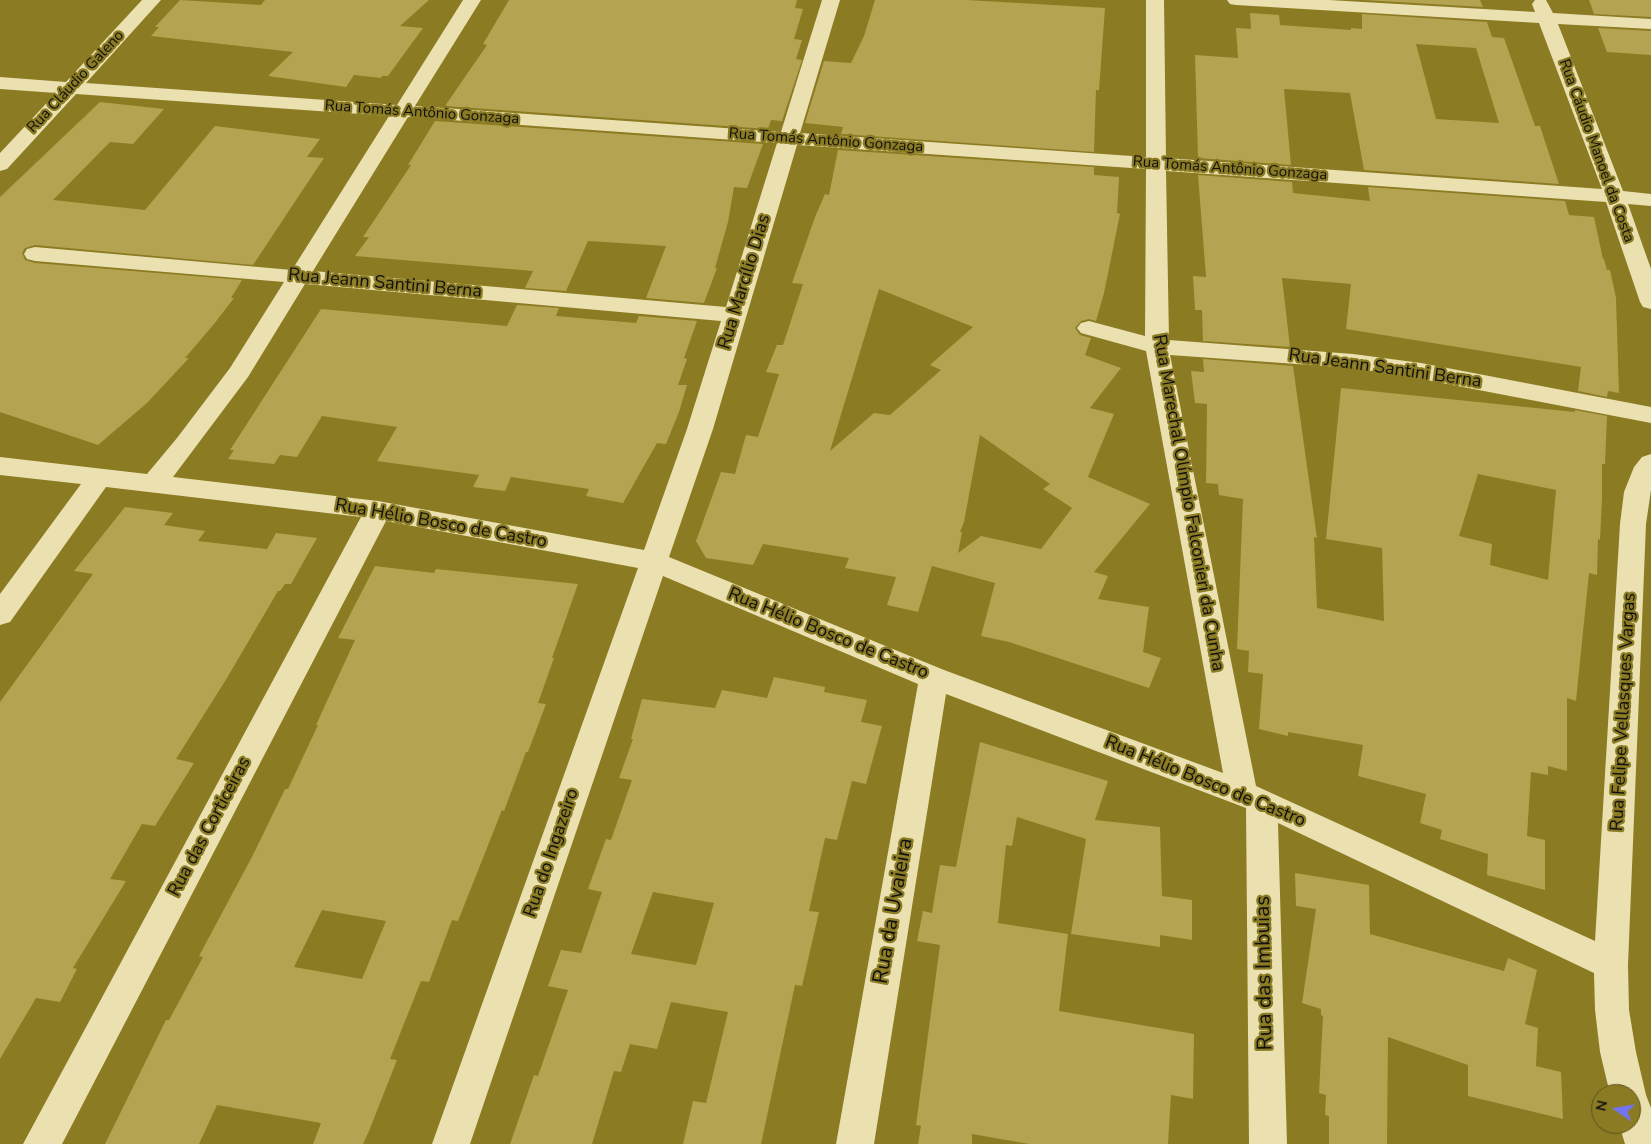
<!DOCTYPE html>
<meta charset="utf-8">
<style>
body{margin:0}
#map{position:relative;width:1651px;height:1144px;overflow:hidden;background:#8b7b23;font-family:"Nunito Sans",sans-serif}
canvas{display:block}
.north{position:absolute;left:1591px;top:1084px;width:50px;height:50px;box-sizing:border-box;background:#8b7b23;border:1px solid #5a511c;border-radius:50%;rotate:283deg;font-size:14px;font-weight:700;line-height:20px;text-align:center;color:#111}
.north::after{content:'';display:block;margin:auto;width:18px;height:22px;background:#7274f6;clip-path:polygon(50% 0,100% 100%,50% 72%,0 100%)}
</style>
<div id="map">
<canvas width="1651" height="1144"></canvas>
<div class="north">N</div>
</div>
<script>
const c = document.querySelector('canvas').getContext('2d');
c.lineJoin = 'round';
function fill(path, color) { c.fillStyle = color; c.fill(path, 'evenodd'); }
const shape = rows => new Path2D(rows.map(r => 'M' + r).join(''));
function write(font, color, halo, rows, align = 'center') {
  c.font = font + ' "Nunito Sans",sans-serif'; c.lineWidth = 4.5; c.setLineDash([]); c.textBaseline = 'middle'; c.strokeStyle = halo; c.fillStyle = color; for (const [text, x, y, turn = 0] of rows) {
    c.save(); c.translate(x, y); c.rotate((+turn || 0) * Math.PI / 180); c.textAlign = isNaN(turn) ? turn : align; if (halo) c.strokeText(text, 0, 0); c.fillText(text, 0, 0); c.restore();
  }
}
fill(shape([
 [180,0,261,5,265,0,429,0,400,26,423,28,388,76,382,76,381,78,354,75,346,87,268,76,293,52,151,36,159,27,155,27],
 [509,0,797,0,795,8,803,9,794,39,802,40,796,59,802,60,782,121,771,120,768,129,445,106,487,45,483,44],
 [875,0,967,0,1105,8,1099,90,1096,90,1094,152,841,134,843,127,805,123,824,61,851,63,864,36],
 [1363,0,1480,0,1483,7],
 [1589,0,1651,0,1651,17,1594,14],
 [1250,13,1279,15,1280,25,1351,30,1351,28,1362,29,1362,14,1487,22,1492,37,1504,38,1535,126,1540,126,1559,184,1364,170,1350,93,1284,89,1291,165,1198,158,1195,55,1238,58,1236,28,1251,29],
 [1416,44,1476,48,1499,123,1436,119],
 [1598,28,1651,31,1651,55,1607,52],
 [100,102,164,109,133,144,110,142,53,200,145,210,215,126,320,139,307,157,324,158,253,265,35,245,25,248,22,253,25,260,35,263,242,280,231,298,234,298,214,324,185,358,189,358,147,403,98,445,0,412,0,197],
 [435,121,763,144,747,188,734,187,728,222,715,268,717,268,704,303,646,298,666,246,588,241,566,291,525,288,533,271,355,256,369,237,363,237,411,165,408,165],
 [838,150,1094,167,1094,175,1119,177,1117,213,1120,214,1104,293,1096,321,1089,319,1081,321,1075,328,1080,335,1091,338,1085,355,1121,368,1090,408,1114,414,1088,477,1150,504,1094,572,1108,576,1098,599,1149,607,1143,652,1161,658,1149,688,1009,642,981,636,995,583,932,566,918,612,887,605,896,577,845,568,849,558,763,544,753,565,706,558,696,541,721,472,735,474,746,435,758,437,779,374,766,372,777,345,783,345,803,284,792,283,815,217,825,194,829,195],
 [879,289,973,327,930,365,941,370,890,415,874,413,830,451],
 [980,435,1050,484,1043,489,1072,508,1041,549,981,536,958,553,962,532,960,532,964,522],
 [1198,175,1292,182,1293,193,1370,201,1368,187,1565,201,1569,215,1594,217,1603,259,1604,259,1607,270,1610,270,1616,298,1619,393,1608,391,1607,397,1578,391,1581,367,1346,329,1351,284,1282,278,1290,347,1203,341,1202,310,1195,310,1193,276,1206,277],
 [517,305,559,308,556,316,636,323,639,316,697,321,684,358,687,359,678,385,687,385,679,412,666,444,657,443,623,503,586,496,589,489,511,477,505,491,473,487,479,475,377,461,397,427,322,416,297,457,280,455,274,464,228,459,234,450,230,450,321,309,507,326],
 [1203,359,1293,366,1317,538,1314,537,1317,608,1384,621,1382,548,1326,539,1341,388,1575,412,1575,410,1607,416,1605,464,1602,464,1602,499,1600,540,1598,539,1597,575,1589,573,1576,701,1567,698,1567,771,1548,766,1548,775,1531,772,1527,836,1545,840,1545,890,1487,875,1488,854,1440,839,1442,830,1420,823,1426,794,1358,776,1363,745,1288,732,1288,736,1259,729,1263,674,1248,672,1249,651,1237,649,1243,499,1219,495,1218,484,1206,483,1207,404,1195,403,1191,371,1204,372],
 [1478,474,1556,490,1548,580,1490,565,1492,544,1459,536],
 [125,507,173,513,164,525,205,531,198,541,267,549,276,533,317,538,291,584,285,584,280,591,278,591,227,678,176,759,194,763,155,826,142,824,110,879,126,881,73,968,77,969,60,1002,36,998,0,1059,0,702,93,574,74,571],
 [375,566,434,573,436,569,578,584,552,658,554,658,538,703,546,704,528,752,526,752,504,811,502,810,458,921,452,920,429,982,421,981,390,1059,397,1060,369,1131,363,1144,313,1144,321,1123,217,1105,199,1144,105,1144,166,1020,169,1020,203,957,199,956,253,855,285,789,288,789,318,725,316,725,355,640,338,638],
 [322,910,386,921,362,979,294,967],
 [774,677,825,687,824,692,867,700,861,722,882,726,866,784,852,781,837,840,825,838,809,911,819,912,802,986,795,985,761,1144,683,1144,693,1101,706,1103,728,1012,671,1002,657,1049,630,1044,621,1072,614,1071,592,1144,510,1144,534,1075,538,1076,568,990,548,986,561,950,581,953,602,892,588,889,606,839,611,840,632,780,619,778,633,739,631,739,642,699,715,708,722,690,767,698],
 [653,892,714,903,696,965,631,954],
 [980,742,1108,781,1095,820,1160,827,1162,896,1192,900,1192,940,1160,935,1160,947,1071,934,1086,839,1017,817,1012,846,1006,845,998,923,1068,934,1059,1011,1194,1034,1193,1099,1171,1095,1168,1144,1029,1144,972,1134,972,1144,918,1144,921,1126,916,1125,940,945,917,941,923,911,932,913,940,865,956,867],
 [1295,873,1369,885,1370,934,1504,971,1508,958,1537,970,1525,1024,1538,1028,1536,1066,1561,1072,1563,1119,1468,1096,1468,1065,1388,1037,1387,1144,1329,1144,1329,1116,1325,1115,1326,1095,1319,1093,1323,1016,1321,1015,1321,1009,1302,1003,1316,909,1296,906]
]), '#b4a350');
fill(shape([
 [142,0,161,0,86,83,397,105,463,0,481,0,415,106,781,132,822,0,840,0,800,133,1146,157,1146,0,1164,0,1166,158,1602,189,1539,23,1236,5,1230,4,1227,0,1329,0,1535,12,1532,4,1535,0,1546,0,1553,13,1651,19,1651,29,1558,24,1623,191,1651,194,1651,206,1628,204,1651,269,1651,309,1643,307,1640,302,1606,202,1166,171,1169,340,1353,354,1421,363,1651,407,1651,423,1421,379,1353,368,1170,355,1256,786,1595,941,1620,524,1624,492,1634,467,1642,457,1651,454,1651,490,1646,524,1628,965,1629,1010,1636,1052,1646,1095,1651,1108,1651,1144,1625,1144,1619,1124,1631,1124,1631,1094,1610,1094,1600,1052,1595,1010,1594,973,1278,823,1287,1144,1249,1144,1246,808,946,694,874,1144,836,1144,918,684,663,576,470,1144,432,1144,638,568,386,521,62,1144,23,1144,361,517,106,487,10,622,0,625,0,594,81,484,0,475,0,457,147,474,177,438,230,368,284,282,35,261,27,259,24,254,27,249,35,247,292,270,389,116,76,94,7,169,0,171,0,153,56,93,0,89,0,77,66,82,142,0],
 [408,117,777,143,726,307,313,271,408,117],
 [797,145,1146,169,1145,336,1089,321,1081,323,1077,328,1081,333,1146,351,1223,773,944,670,669,557,713,429,797,145],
 [305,284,721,321,687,429,644,550,378,501,173,477,248,377,305,284]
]), '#ebe1b0');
write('15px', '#111', '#8b7b23', [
 ["Rua Cláudio Galeno",76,82,-47],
 ["Rua Tomás Antônio Gonzaga",422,113,4],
 ["Rua Tomás Antônio Gonzaga",826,141,4],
 ["Rua Cáudio Manoel da Costa",1596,151,70],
 ["Rua Tomás Antônio Gonzaga",1230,169,4]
]);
write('18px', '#111', '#8b7b23', [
 ["Rua Marcílio Dias",745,282,-73],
 ["Rua Jeann Santini Berna",385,284,5],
 ["Rua Jeann Santini Berna",1385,369,8],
 ["Rua Marechal Olímpio Falconieri da Cunha",1188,503,80],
 ["Rua Hélio Bosco de Castro",441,524,10],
 ["Rua Hélio Bosco de Castro",828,634,22],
 ["Rua Felipe Vellasques Vargas",1624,712,-87],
 ["Rua Hélio Bosco de Castro",1205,782,22],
 ["Rua das Corticeiras",210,827,-62],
 ["Rua do Ingazeiro",552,853,-71]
]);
write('21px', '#111', '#8b7b23', [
 ["Rua da Uvaieira",894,911,-80],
 ["Rua das Imbuias",1265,973,-91]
]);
</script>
